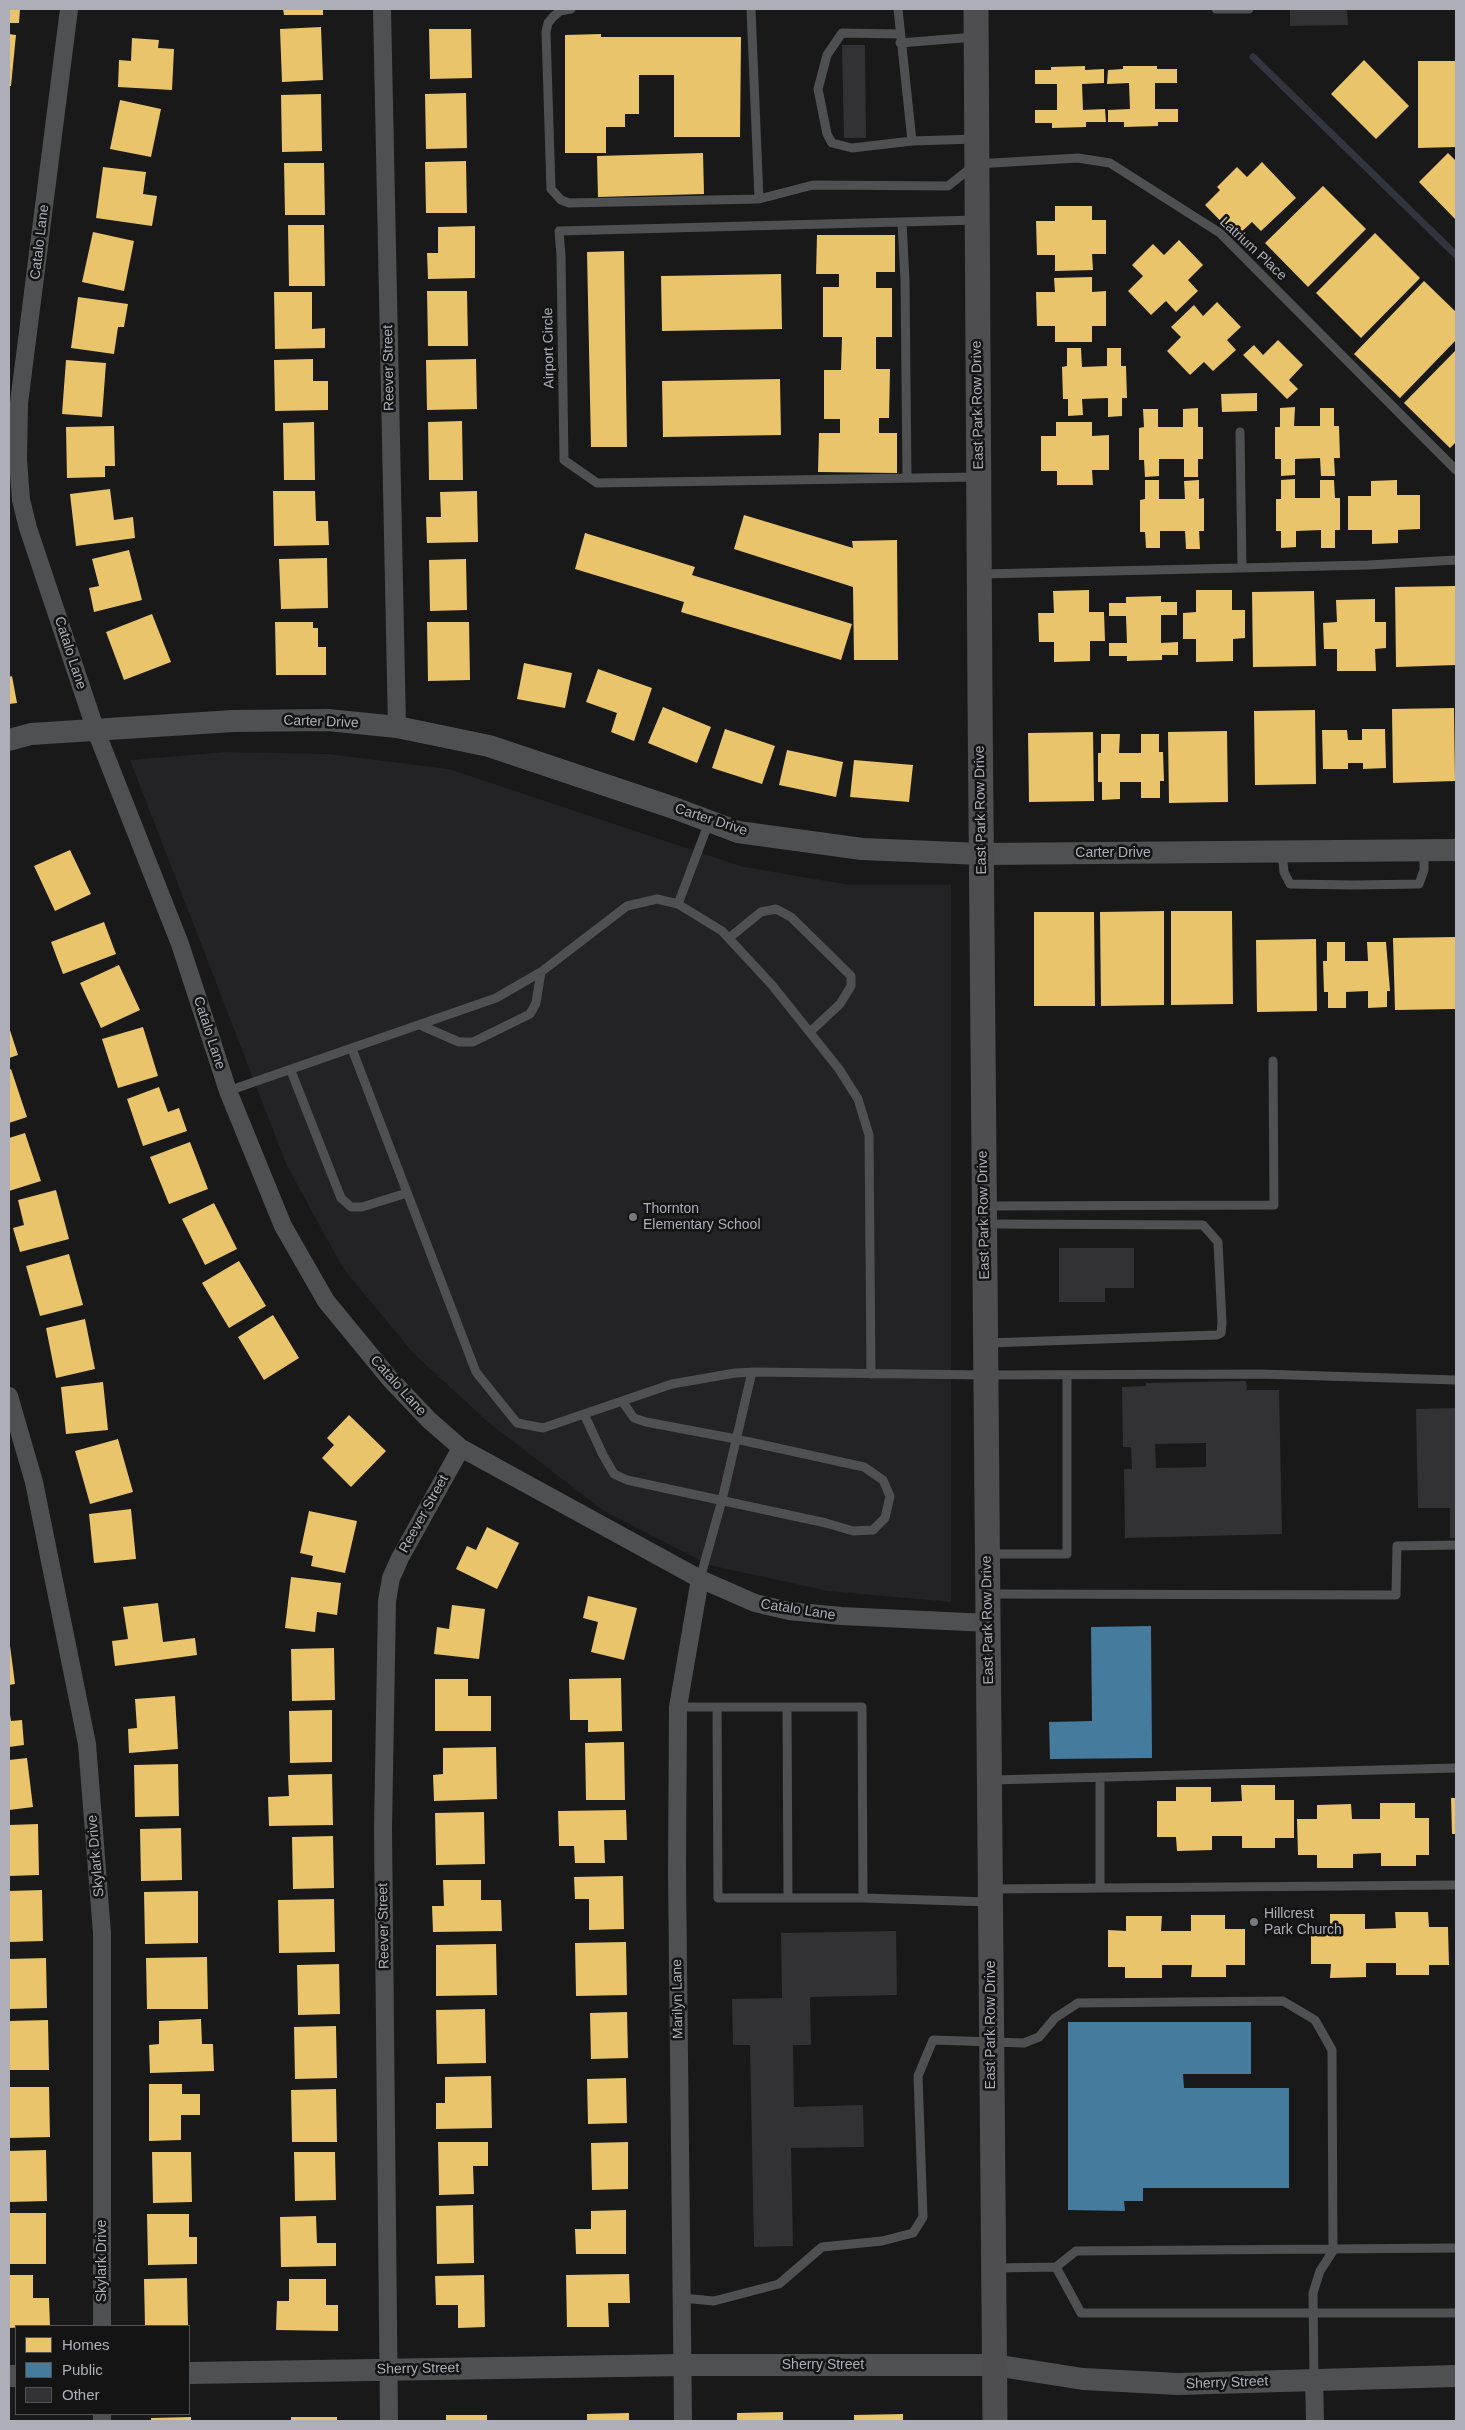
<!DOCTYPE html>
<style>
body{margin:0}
#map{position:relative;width:1465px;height:2430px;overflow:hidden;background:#19191a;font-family:Helvetica,sans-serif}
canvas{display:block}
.frame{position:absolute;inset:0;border:10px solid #adaeb8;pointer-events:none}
.legend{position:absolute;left:15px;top:2325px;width:175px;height:90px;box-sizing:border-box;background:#141415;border:1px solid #515256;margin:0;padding:6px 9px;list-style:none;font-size:15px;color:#adaeb8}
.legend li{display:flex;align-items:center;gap:10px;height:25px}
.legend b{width:25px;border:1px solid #515256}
</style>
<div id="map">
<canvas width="1465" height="2430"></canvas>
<div class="frame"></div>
<ul class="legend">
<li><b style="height:14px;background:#e9c46a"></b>Homes</li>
<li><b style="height:14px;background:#457b9d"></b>Public</li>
<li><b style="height:14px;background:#323234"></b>Other</li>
</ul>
</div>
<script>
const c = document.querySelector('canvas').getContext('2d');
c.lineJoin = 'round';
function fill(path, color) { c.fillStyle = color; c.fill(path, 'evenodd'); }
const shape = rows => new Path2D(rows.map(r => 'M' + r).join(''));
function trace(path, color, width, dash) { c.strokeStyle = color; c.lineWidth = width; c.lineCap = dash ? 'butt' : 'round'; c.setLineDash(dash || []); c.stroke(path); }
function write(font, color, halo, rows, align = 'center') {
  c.font = font + ' Helvetica,sans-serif'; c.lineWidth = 5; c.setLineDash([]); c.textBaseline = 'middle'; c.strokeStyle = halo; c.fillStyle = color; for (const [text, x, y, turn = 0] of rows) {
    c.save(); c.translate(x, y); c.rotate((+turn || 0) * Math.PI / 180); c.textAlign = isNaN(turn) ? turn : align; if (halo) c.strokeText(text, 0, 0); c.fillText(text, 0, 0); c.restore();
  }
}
fill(shape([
 [226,752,327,754,449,769,744,867,850,885,951,885,951,1602,828,1591,709,1565,604,1511,489,1423,413,1353,343,1268,287,1166,130,760]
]), '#232325');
fill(shape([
 [9,9,20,9,19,23,9,23],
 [283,9,323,9,323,15,284,15],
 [321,27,323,80,282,82,280,29],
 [429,29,471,29,472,78,430,79],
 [9,34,16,35,11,86,9,86],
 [601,34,601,37,741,37,740,137,674,137,674,75,639,75,639,114,625,114,625,127,606,127,606,153,565,153,565,35],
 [132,38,159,40,158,48,174,49,172,90,118,87,119,60,131,61],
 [1364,60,1409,106,1376,139,1331,94],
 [1418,61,1456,61,1456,147,1418,148],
 [1085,66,1085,70,1104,69,1104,83,1082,84,1083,110,1105,109,1106,122,1086,122,1086,127,1052,128,1052,123,1035,123,1035,110,1057,110,1057,84,1035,84,1035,70,1051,70,1051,67],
 [1123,66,1157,66,1157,69,1177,69,1177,83,1155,83,1155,109,1178,109,1178,122,1158,122,1158,126,1124,127,1124,122,1108,122,1108,110,1130,109,1129,83,1107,84,1108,70,1123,69],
 [466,93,467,148,426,149,425,94],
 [321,94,322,151,282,152,281,95],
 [120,100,161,109,151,157,110,149],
 [703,153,704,194,598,197,597,156],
 [1448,153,1456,161,1456,220,1419,182],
 [466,161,467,213,426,213,425,162],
 [1262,162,1296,198,1261,231,1252,222,1236,237,1205,205,1220,190,1217,187,1237,167,1247,177],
 [284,163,324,163,325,215,285,215],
 [103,167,146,172,143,194,157,196,152,226,96,218],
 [1323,186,1366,229,1308,287,1265,243],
 [1055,206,1092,206,1092,220,1106,220,1106,254,1092,254,1093,270,1055,271,1055,255,1037,255,1036,221,1055,221],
 [288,225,324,225,325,286,289,286],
 [475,226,475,278,428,279,427,253,438,253,438,227],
 [93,232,134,241,124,291,82,282],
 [1375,233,1420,278,1361,338,1316,293],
 [817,235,895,235,895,272,876,272,876,288,892,288,892,337,876,337,876,369,890,369,889,418,879,418,879,433,897,433,897,473,818,472,819,433,840,433,840,419,824,419,824,370,841,370,842,337,823,337,823,287,839,287,839,274,816,274],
 [1179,240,1203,265,1188,280,1198,291,1176,312,1166,301,1151,315,1128,291,1143,276,1132,265,1153,244,1164,255],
 [624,251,627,447,591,447,587,252],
 [781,274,782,329,662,331,661,276],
 [1092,277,1092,292,1106,291,1106,326,1092,326,1092,342,1055,342,1055,326,1037,326,1036,292,1055,292,1054,278],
 [1424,281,1456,312,1456,340,1400,398,1354,354],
 [427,291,467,291,468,346,428,346],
 [274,292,312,292,312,329,325,328,325,348,275,349],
 [78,297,128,304,124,327,118,327,114,354,71,348],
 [1217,302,1241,327,1227,340,1236,350,1213,371,1204,362,1190,375,1167,351,1181,337,1171,327,1194,305,1203,316],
 [1278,340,1303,365,1289,380,1298,389,1287,399,1243,355,1254,345,1263,355],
 [1067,348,1081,348,1082,367,1107,366,1107,348,1121,348,1121,366,1126,366,1127,398,1122,398,1122,416,1108,417,1108,398,1082,399,1083,415,1068,416,1068,399,1063,399,1062,367,1067,366],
 [1456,350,1456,442,1450,448,1404,403],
 [313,359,313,381,328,381,328,410,275,411,274,360],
 [476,359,477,409,427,410,426,360],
 [66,360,106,363,102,417,62,414],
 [780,379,781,435,663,437,662,381],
 [1257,393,1257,411,1222,412,1221,394],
 [1295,407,1294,426,1320,426,1320,408,1334,408,1334,426,1339,426,1340,458,1334,458,1335,476,1321,476,1320,458,1295,459,1295,475,1281,476,1281,459,1275,459,1275,427,1280,427,1280,408],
 [1198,408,1198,427,1203,427,1203,459,1198,459,1198,477,1184,477,1184,459,1159,459,1159,476,1145,477,1144,460,1139,460,1139,428,1144,427,1143,409,1158,409,1158,427,1183,427,1183,409],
 [462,421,463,480,429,480,428,422],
 [314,422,315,480,284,480,283,423],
 [1056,422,1092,422,1092,436,1109,435,1109,470,1092,470,1093,485,1057,485,1057,471,1041,471,1041,436,1056,436],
 [114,426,115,466,105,466,105,477,67,478,66,427],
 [1295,479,1295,498,1320,498,1320,480,1334,480,1335,498,1340,498,1340,530,1335,530,1335,548,1321,548,1321,530,1296,531,1296,547,1281,548,1281,531,1276,531,1276,499,1281,499,1281,480],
 [1145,480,1159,480,1159,499,1185,499,1184,481,1199,480,1199,499,1204,498,1204,531,1199,531,1200,549,1186,549,1185,531,1160,531,1160,548,1146,548,1145,532,1140,532,1140,500,1145,499],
 [1397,480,1397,495,1420,495,1420,529,1398,530,1398,543,1372,544,1372,530,1348,530,1348,496,1371,496,1371,481],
 [110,489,114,520,133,517,135,538,76,546,70,494],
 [273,491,315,491,316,521,328,521,329,545,274,546],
 [477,491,478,542,427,543,426,517,441,517,440,492],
 [744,515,853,548,852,541,897,540,898,660,854,660,853,587,734,549],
 [585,533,695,567,692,575,852,624,841,660,681,612,684,602,575,569],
 [129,550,142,600,94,612,89,588,99,586,92,559],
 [327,558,328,608,281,609,279,559],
 [466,559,467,610,430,611,429,560],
 [1456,586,1456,665,1396,667,1395,587],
 [1089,590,1089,612,1104,612,1105,641,1090,641,1090,661,1054,662,1054,642,1039,642,1038,613,1054,613,1053,591],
 [1196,590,1232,590,1232,610,1245,610,1245,638,1233,639,1233,661,1196,662,1196,639,1183,639,1183,613,1196,612],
 [1314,591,1316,666,1253,667,1252,592],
 [1161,596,1161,602,1177,602,1177,615,1161,615,1161,643,1178,642,1178,655,1162,655,1162,660,1127,661,1127,656,1109,656,1109,643,1127,643,1126,616,1109,616,1109,603,1126,603,1126,597],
 [1375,599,1375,622,1386,622,1386,648,1375,649,1376,671,1337,671,1337,649,1324,649,1323,623,1337,622,1336,600],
 [152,614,171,662,124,680,106,632],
 [275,622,313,622,313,628,318,628,318,647,326,647,326,675,276,675],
 [427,622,469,622,470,680,428,681],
 [524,663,572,673,565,708,517,699],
 [598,669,652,688,634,741,611,732,617,713,586,702],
 [12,676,17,703,9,704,9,677],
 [663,707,711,727,697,763,648,743],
 [1454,708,1455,781,1393,783,1392,709],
 [1315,710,1316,784,1255,785,1254,711],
 [725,729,775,746,762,784,712,768],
 [1362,729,1385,729,1386,768,1363,769,1363,763,1348,763,1348,769,1323,769,1322,730,1347,730,1348,740,1362,740],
 [1227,731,1228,802,1169,803,1168,732],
 [1093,732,1094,801,1029,802,1028,733],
 [1101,734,1120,734,1119,753,1141,753,1141,734,1159,734,1159,752,1163,752,1164,781,1160,781,1160,798,1141,798,1141,782,1120,782,1120,799,1102,800,1102,782,1098,782,1098,753,1101,753],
 [787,750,843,762,836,797,779,785],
 [854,760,913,765,909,802,850,797],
 [70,850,91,894,55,911,34,866],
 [1164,911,1164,1005,1101,1006,1100,912],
 [1171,911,1232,911,1233,1004,1171,1005],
 [1034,912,1094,912,1095,1006,1034,1006],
 [104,922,116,954,63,974,51,942],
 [1456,937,1456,1009,1395,1010,1393,938],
 [1316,939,1317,1011,1257,1012,1256,940],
 [1327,942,1345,942,1345,961,1368,961,1367,942,1386,942,1390,991,1387,991,1387,1007,1368,1008,1368,991,1346,992,1346,1008,1328,1008,1328,992,1324,992,1323,961,1327,961],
 [119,965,140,1010,101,1028,80,983],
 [9,1027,18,1055,9,1058],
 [143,1027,158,1076,118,1088,102,1039],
 [11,1069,27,1117,9,1123,9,1070],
 [159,1087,168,1112,179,1108,187,1131,143,1146,127,1099],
 [25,1133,41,1181,9,1191,9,1138],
 [190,1142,208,1189,169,1204,150,1157],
 [56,1190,69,1239,20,1252,13,1228,24,1225,18,1200],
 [214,1203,237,1249,205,1265,182,1219],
 [69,1254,83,1305,40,1316,26,1266],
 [239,1261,266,1306,229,1328,202,1283],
 [273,1315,299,1358,264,1380,238,1337],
 [85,1319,95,1369,56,1378,46,1328],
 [103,1382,108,1430,66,1434,61,1387],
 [349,1415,386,1451,351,1487,322,1458,334,1445,327,1438],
 [118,1439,133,1492,90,1504,75,1451],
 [131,1509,136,1559,94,1563,89,1514],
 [309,1511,357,1521,345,1573,311,1566,313,1556,300,1553],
 [487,1527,519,1543,497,1589,456,1569,467,1546,476,1550],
 [291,1577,341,1583,337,1615,317,1612,315,1632,285,1628],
 [588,1596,637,1608,624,1660,591,1652,598,1622,583,1618],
 [158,1603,163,1642,195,1638,197,1655,115,1666,112,1641,128,1639,123,1607],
 [452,1605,485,1609,479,1659,434,1654,437,1627,449,1629],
 [9,1638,15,1684,9,1685],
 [334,1648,335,1700,292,1701,291,1649],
 [621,1678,622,1731,588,1732,588,1720,570,1720,569,1679],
 [435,1679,468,1679,468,1696,491,1696,491,1731,435,1731],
 [175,1696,178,1749,129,1753,128,1729,137,1728,135,1699],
 [9,1708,11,1721,22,1720,24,1745,9,1747],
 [332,1710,332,1762,290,1763,289,1711],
 [624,1742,625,1800,586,1800,585,1743],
 [496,1747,497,1799,434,1801,433,1775,443,1774,443,1748],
 [27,1758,33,1807,9,1810,9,1760],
 [178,1764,179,1816,135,1817,134,1765],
 [332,1774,333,1825,269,1826,268,1797,289,1796,288,1775],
 [1241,1785,1275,1785,1275,1800,1294,1800,1294,1838,1275,1838,1275,1848,1242,1848,1242,1836,1212,1836,1212,1850,1177,1851,1176,1837,1157,1837,1157,1801,1176,1801,1176,1787,1211,1787,1211,1802,1242,1801],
 [1451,1798,1456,1798,1456,1834,1452,1834],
 [1380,1803,1415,1803,1415,1818,1429,1818,1429,1855,1416,1855,1416,1866,1381,1866,1381,1853,1353,1854,1353,1868,1317,1868,1317,1855,1298,1855,1297,1819,1317,1819,1317,1805,1351,1804,1352,1819,1380,1819],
 [626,1810,627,1840,604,1840,605,1863,575,1863,574,1846,559,1846,558,1811],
 [484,1812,485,1864,436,1865,435,1813],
 [38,1824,39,1875,9,1876,9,1825],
 [181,1828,182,1880,141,1881,140,1829],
 [333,1836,334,1888,293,1889,292,1837],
 [623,1876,624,1929,589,1930,589,1899,575,1899,574,1877],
 [443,1880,481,1880,481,1900,501,1900,502,1931,433,1932,432,1906,444,1906],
 [42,1890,43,1941,9,1942,9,1891],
 [198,1891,198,1943,145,1944,144,1892],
 [334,1899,335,1952,279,1953,278,1900],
 [1395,1912,1428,1912,1429,1927,1448,1927,1449,1965,1429,1965,1429,1975,1396,1975,1396,1963,1366,1963,1366,1977,1330,1978,1331,1964,1311,1964,1311,1928,1330,1928,1330,1914,1365,1914,1365,1929,1396,1928],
 [1191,1915,1225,1915,1225,1929,1245,1929,1245,1965,1226,1965,1226,1977,1191,1977,1192,1965,1162,1965,1162,1978,1125,1978,1125,1967,1108,1967,1108,1930,1126,1931,1126,1916,1162,1916,1161,1931,1191,1931],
 [626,1942,627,1995,576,1996,575,1943],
 [496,1944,497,1995,436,1996,436,1945],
 [207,1957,208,2009,147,2009,146,1958],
 [46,1958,47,2008,9,2009,9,1959],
 [339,1964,340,2014,298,2015,297,1965],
 [485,2009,486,2063,437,2064,436,2010],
 [627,2012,628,2058,591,2059,590,2013],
 [201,2019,202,2044,213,2044,214,2071,150,2073,149,2045,159,2044,159,2021],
 [48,2020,49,2070,9,2070,9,2021],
 [336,2026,337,2078,295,2079,294,2027],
 [491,2076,492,2128,436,2129,436,2103,445,2103,445,2077],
 [626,2078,627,2123,588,2124,587,2079],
 [149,2084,182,2084,182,2094,200,2094,200,2115,181,2115,181,2140,149,2141],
 [9,2087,49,2087,50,2137,9,2138],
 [336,2089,337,2142,292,2142,291,2090],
 [438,2142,488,2142,488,2166,473,2166,474,2194,439,2195],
 [628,2142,628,2189,592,2190,591,2143],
 [46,2150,47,2201,9,2202,9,2151],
 [152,2152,191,2152,192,2202,153,2203],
 [294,2152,335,2152,336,2200,295,2201],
 [473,2205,474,2263,437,2264,436,2206],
 [626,2210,626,2254,576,2254,575,2229,591,2229,591,2211],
 [9,2213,46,2213,46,2264,9,2264],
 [147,2214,189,2214,189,2237,197,2237,197,2264,148,2265],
 [316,2216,317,2243,336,2243,336,2266,281,2267,280,2217],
 [629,2274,630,2303,608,2303,609,2327,567,2327,566,2275],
 [9,2275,33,2275,33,2298,49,2298,50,2326,9,2328],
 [484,2275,485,2327,458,2328,458,2305,436,2305,435,2276],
 [187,2278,188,2326,145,2326,144,2279],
 [289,2279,326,2279,326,2305,338,2305,338,2331,276,2330,277,2301,289,2301],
 [783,2412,783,2421,737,2421,737,2413],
 [629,2413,629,2421,587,2421,587,2414],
 [903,2414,903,2421,854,2421,854,2415],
 [446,2415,487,2415,487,2421,446,2421],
 [191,2417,191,2421,151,2421,151,2418],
 [291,2417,337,2417,337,2421,291,2421]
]), '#e9c46a');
fill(shape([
 [1151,1626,1152,1758,1050,1759,1049,1722,1092,1721,1091,1627],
 [1068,2022,1251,2022,1251,2074,1183,2074,1184,2088,1289,2088,1289,2188,1143,2188,1143,2201,1124,2201,1125,2211,1068,2210]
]), '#457b9d');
trace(shape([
 [1253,57,1456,255]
]), '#32353e', 7);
fill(shape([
 [1290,9,1347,9,1348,25,1290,26],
 [842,45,865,45,866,138,844,138],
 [1059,1248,1134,1248,1134,1288,1105,1288,1105,1302,1059,1302],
 [1246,1381,1247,1390,1279,1390,1282,1534,1125,1538,1124,1469,1132,1469,1131,1447,1123,1447,1122,1387,1146,1386,1146,1383],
 [1206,1443,1206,1467,1156,1468,1155,1444],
 [1456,1408,1456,1538,1450,1538,1450,1508,1418,1508,1416,1409],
 [896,1931,897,1995,810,1997,811,2045,793,2045,794,2107,863,2105,864,2147,791,2148,793,2246,754,2247,750,2045,733,2045,732,1999,782,1998,781,1933]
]), '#323234');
trace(shape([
 [571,9,560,11,553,17,548,23,546,32,551,189,561,200,569,203,759,199,813,185,948,186,976,164,1078,158,1110,163,1220,233,1456,470],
 [751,9,759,199],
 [898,9,912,141,976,139],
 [1216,9,1249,9],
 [900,34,842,33,827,55,818,89,827,134,832,143,852,148,912,141],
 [900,43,975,37],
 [976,220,559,231,561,256,564,460,597,483,978,477],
 [902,222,905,281,907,478],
 [1240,432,1242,568],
 [982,574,1368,565,1456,560],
 [1282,852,1284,872,1290,884,1354,885,1419,884,1424,870,1424,850],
 [678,904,722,931,772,985,839,1069,858,1099,869,1135,871,1374],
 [729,938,761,912,776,909,791,917,851,976,851,986,840,1004,810,1032],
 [420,1025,459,1042,473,1042,530,1014,536,1003,541,972],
 [352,1049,476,1372,517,1423,543,1428,672,1384,735,1373,756,1372,986,1375,1260,1374,1456,1380],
 [291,1071,341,1198,351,1207,362,1207,407,1193],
 [228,1091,496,998,541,972,627,906,657,899,678,904,709,822],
 [987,1206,1274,1205,1273,1061],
 [986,1224,1203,1225,1218,1242,1222,1323,1221,1333,1217,1335,988,1343],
 [584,1414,603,1455,614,1474,627,1480,826,1523,853,1531,873,1530,885,1518,890,1496,883,1480,864,1467,736,1439,646,1422,634,1418,622,1401],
 [989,1554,1067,1554,1067,1375],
 [700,1579,722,1500,752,1372],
 [991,1594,1396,1595,1397,1546,1456,1545],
 [678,1707,862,1707,863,1898,990,1902],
 [717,1707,718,1898,863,1898],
 [787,1707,788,1898],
 [1100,1777,1100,1888],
 [992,1780,1456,1768],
 [992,1889,1456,1885],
 [1056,2267,1081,2313,1456,2313],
 [996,2268,1056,2267,1076,2251,1456,2248],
 [682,2298,714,2301,779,2284,822,2247,882,2241,913,2233,923,2217,918,2076,933,2040,1024,2043,1039,2037,1055,2018,1078,2003,1283,2001,1315,2020,1332,2050,1333,2251,1320,2271,1313,2293,1314,2380]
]), '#4f5052', 9);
trace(shape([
 [69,9,19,403,18,460,21,500,28,528,96,731,180,944,228,1091,283,1226,326,1301,390,1379,429,1420,461,1448,700,1579,755,1603,789,1611,841,1616,988,1623],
 [382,9,397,727],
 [9,1396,34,1482,87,1744,102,1933,102,2326],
 [1314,2380,1315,2421],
 [102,2414,102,2421],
 [389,2421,383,1829,387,1601,391,1578,400,1558,461,1448],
 [683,2421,677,1872,678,1707,700,1579]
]), '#4f5052', 18);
trace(shape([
 [9,740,31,734,233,721,328,720,397,727,489,746,674,808,738,832,862,849,981,854,1456,850],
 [189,2373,683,2365,994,2365,1083,2379,1178,2384,1456,2376],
 [9,2376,16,2376]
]), '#4f5052', 22);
trace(shape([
 [976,9,980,700,995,2421]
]), '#4e4e51', 25);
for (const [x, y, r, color] of [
 [633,1217,5,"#797a81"],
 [1254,1922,5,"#797a81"]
]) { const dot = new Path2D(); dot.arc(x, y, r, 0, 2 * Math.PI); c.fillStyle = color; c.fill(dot); trace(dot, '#141415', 2); }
write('14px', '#adaeb8', '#141415', [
 ["Catalo Lane",40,242,-83],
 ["Latrium Place",1253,249,43],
 ["Airport Circle",549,348,-91],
 ["Reever Street",389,368,-91],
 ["East Park Row Drive",978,405,-91],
 ["Catalo Lane",70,653,72],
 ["Carter Drive",321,722,2],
 ["East Park Row Drive",981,810,-91],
 ["Carter Drive",711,820,18],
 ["Carter Drive",1113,853],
 ["Catalo Lane",209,1033,72],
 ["East Park Row Drive",984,1215,-91],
 ["Catalo Lane",398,1386,48],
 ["Reever Street",424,1514,-61],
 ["Catalo Lane",798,1610,9],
 ["East Park Row Drive",988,1620,-91],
 ["Skylark Drive",96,1856,-95],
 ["Reever Street",384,1926,-91],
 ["Marilyn Lane",678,1999,-91],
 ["East Park Row Drive",991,2025,-90],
 ["Skylark Drive",102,2261,-90],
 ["Sherry Street",823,2365],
 ["Sherry Street",418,2369,-1],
 ["Sherry Street",1227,2383,-2]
]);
write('14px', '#adaeb8', '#141415', [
 ["Thornton",643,1209],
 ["Elementary School",643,1225],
 ["Hillcrest",1264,1914],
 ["Park Church",1264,1930]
], 'left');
</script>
